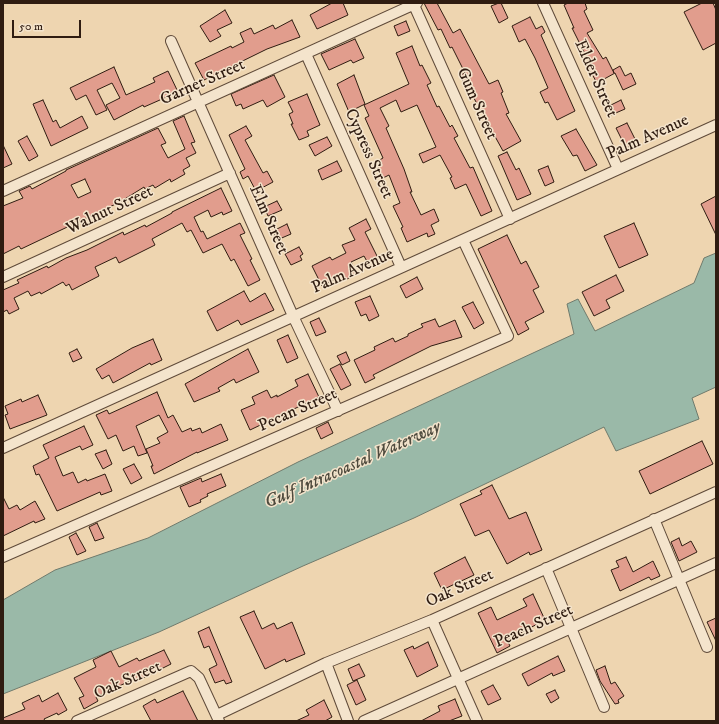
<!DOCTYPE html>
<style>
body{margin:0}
#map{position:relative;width:719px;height:724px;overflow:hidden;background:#eed5b0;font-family:"IM FELL DW Pica",serif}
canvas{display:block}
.frame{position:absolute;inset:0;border:4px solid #2f1c11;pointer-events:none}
.scale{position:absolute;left:12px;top:20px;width:69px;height:18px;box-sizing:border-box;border:2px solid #2f1c11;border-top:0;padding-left:5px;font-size:12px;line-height:14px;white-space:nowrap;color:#2f1c11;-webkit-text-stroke:3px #f4e4cc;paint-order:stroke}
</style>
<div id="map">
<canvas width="719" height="724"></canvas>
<div class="frame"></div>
<div class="scale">50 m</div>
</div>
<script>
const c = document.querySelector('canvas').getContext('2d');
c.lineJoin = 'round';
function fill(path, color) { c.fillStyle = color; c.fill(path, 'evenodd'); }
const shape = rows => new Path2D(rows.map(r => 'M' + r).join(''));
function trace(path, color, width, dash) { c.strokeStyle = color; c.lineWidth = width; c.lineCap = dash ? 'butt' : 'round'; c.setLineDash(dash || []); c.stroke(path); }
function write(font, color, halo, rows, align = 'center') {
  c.font = font + ' "IM FELL DW Pica",serif'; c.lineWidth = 3; c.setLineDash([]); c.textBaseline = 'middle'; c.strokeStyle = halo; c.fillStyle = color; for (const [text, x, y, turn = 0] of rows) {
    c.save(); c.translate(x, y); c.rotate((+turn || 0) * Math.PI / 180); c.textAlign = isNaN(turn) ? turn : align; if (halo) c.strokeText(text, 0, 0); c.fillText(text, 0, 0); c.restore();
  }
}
const water = shape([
 [716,253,716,387,692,398,699,419,616,451,604,427,414,518,303,566,159,632,3,694,3,600,55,570,148,538,298,462,574,334,567,304,578,299,595,331,694,283,704,258,716,253]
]);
fill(water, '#9ab9a8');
trace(water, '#6f7a6c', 1);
const building = shape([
 [332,3,343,3,348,15,317,29,310,15,332,3],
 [424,3,437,3,453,33,460,29,489,84,498,80,503,92,501,93,509,113,506,114,521,141,503,151,470,91,468,92,460,75,465,73,452,47,450,48,441,29,438,30,424,3],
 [499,3,501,3,508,18,499,23,491,6,499,3],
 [568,3,585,3,587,9,584,11,593,30,587,33,603,59,606,57,614,73,613,70,620,66,625,76,631,73,636,84,623,90,615,73,597,83,588,67,591,66,572,28,574,28,564,5,568,3],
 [702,3,713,3,716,10,716,43,703,50,684,12,702,3],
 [225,10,232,23,217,30,221,36,210,42,200,26,225,10],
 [530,17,536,29,542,26,545,32,541,35,575,111,557,120,548,102,545,103,540,92,548,88,535,58,525,39,519,42,512,26,530,17],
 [292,20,300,37,267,49,204,80,195,63,231,46,232,48,244,42,240,33,251,28,254,34,273,25,275,29,292,20],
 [406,21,410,31,398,36,394,26,406,21],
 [355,39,364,58,353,63,351,60,329,70,321,54,355,39],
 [412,46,420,66,422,65,431,83,427,85,437,107,439,106,450,127,452,125,458,136,454,138,470,168,473,167,492,211,481,216,466,184,455,189,450,178,452,177,440,155,423,163,419,154,436,147,417,105,401,112,396,100,380,108,389,126,386,128,404,169,412,192,410,192,421,215,434,209,439,221,431,225,435,234,428,237,427,233,407,242,401,228,403,227,393,206,400,203,389,175,383,178,376,162,383,158,365,118,369,116,364,105,409,84,396,53,412,46],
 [114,67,126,95,155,82,153,78,168,71,178,92,144,107,143,105,114,120,106,105,120,98,112,83,97,90,107,110,96,115,86,95,76,100,70,88,114,67],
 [274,75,285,97,267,107,263,100,243,109,241,104,236,106,231,94,274,75],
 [354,75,365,104,349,112,337,84,354,75],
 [307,94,320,125,307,131,309,136,299,140,291,124,293,124,289,114,293,112,288,102,307,94],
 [43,100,53,122,56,120,60,128,82,116,88,128,51,146,33,104,43,100],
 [621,100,625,109,611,115,607,107,621,100],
 [184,116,195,142,191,143,196,153,186,158,190,166,183,170,185,174,171,182,170,179,155,188,153,185,145,189,144,187,120,202,21,249,19,246,3,254,3,206,23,198,19,191,30,186,32,189,66,171,66,170,158,128,166,143,161,145,168,158,185,149,173,121,184,116],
 [85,179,91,192,78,198,71,185,85,179],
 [627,123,637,143,626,148,616,128,627,123],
 [246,126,252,136,245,140,263,173,267,171,273,182,256,191,248,176,243,179,240,172,245,169,229,135,246,126],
 [576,129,597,165,585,171,577,155,573,156,561,136,576,129],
 [27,136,38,156,29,161,18,141,27,136],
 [327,137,332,146,315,156,309,145,327,137],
 [3,145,12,164,3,168,3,145],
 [507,152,516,170,519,168,531,194,517,200,498,156,507,152],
 [337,161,342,171,322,180,318,170,337,161],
 [548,166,554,182,545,186,538,170,548,166],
 [221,188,232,211,223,215,222,212,211,217,208,210,194,217,201,232,203,231,207,239,240,223,245,233,240,235,252,259,250,260,260,280,248,286,234,259,231,261,222,244,203,253,191,230,187,232,182,223,152,239,155,245,119,263,116,257,95,267,99,276,72,290,69,284,66,286,63,282,41,294,40,292,31,296,28,291,14,298,19,309,9,314,7,310,3,312,3,290,19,283,17,280,47,266,48,268,66,258,87,250,123,232,124,235,145,225,146,227,172,213,172,212,221,188],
 [716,196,716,235,701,204,716,196],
 [277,201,282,210,268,216,264,207,277,201],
 [366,219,371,229,365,232,380,262,370,267,364,256,351,262,357,274,345,280,343,275,322,286,312,266,330,257,332,260,346,253,342,245,355,240,349,228,366,219],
 [634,223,648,255,619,268,604,236,634,223],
 [287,224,291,234,277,240,273,231,287,224],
 [507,235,521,264,526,261,539,287,533,290,544,312,525,322,529,329,518,335,478,249,507,235],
 [299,247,303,254,300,256,302,260,291,265,285,254,299,247],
 [616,275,624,291,606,300,610,308,594,316,582,292,616,275],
 [417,277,423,289,406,298,400,286,417,277],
 [244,291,250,302,265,293,274,310,241,325,238,320,217,331,207,311,244,291],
 [370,296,379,316,369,321,366,314,361,316,355,302,370,296],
 [473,302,484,323,474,329,462,307,473,302],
 [319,318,326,332,316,336,310,322,319,318],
 [435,319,439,327,455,320,462,337,431,346,373,375,375,378,365,383,354,360,375,350,374,347,393,338,395,342,408,336,408,334,423,327,421,324,435,319],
 [288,335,298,358,287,363,277,340,288,335],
 [153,339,162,360,151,365,150,363,113,383,109,375,102,379,96,369,132,348,153,339],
 [77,349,82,358,73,362,69,353,77,349],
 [248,349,259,372,236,383,234,379,218,388,220,391,194,402,185,384,248,349],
 [346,352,350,361,342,365,337,356,346,352],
 [340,364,351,385,341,390,330,369,340,364],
 [308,374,319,397,250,430,241,410,255,404,252,397,267,390,271,398,277,395,277,397,298,386,295,380,308,374],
 [157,392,168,418,173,415,182,432,191,428,192,431,200,428,202,433,221,424,228,440,197,453,197,452,154,474,151,466,153,466,146,449,160,443,157,438,168,432,159,415,136,426,147,453,138,456,134,446,123,451,116,435,108,439,96,415,107,410,109,414,157,392],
 [38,395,47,415,10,429,5,415,8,414,5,406,21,399,22,402,38,395],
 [328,422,333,433,321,439,316,428,328,422],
 [84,426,93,445,82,450,80,446,55,457,63,476,73,472,78,483,86,479,87,481,105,474,112,491,101,495,100,492,57,511,39,474,36,475,33,466,49,458,43,445,84,426],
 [702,441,713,464,650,494,639,471,702,441],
 [106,450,112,464,103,469,95,454,106,450],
 [134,464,142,478,131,484,123,469,134,464],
 [221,474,226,486,207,494,208,496,200,500,201,502,189,507,180,487,201,478,202,482,221,474],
 [492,485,509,519,526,512,542,550,530,555,529,552,507,564,489,530,475,536,460,504,482,494,480,491,492,485],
 [3,497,9,509,17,505,20,510,35,501,45,519,35,523,34,521,3,536,3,497],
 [97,523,104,538,95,541,89,527,97,523],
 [76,533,86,551,77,555,69,537,76,533],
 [679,538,682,546,691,541,697,552,679,561,671,542,679,538],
 [465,557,474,575,442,590,434,573,465,557],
 [626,557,633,572,653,561,660,576,651,580,649,577,620,591,611,570,619,567,616,561,626,557],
 [533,594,545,620,507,640,510,646,497,653,478,613,491,607,497,620,527,606,523,599,533,594],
 [254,611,262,629,274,623,277,629,292,622,305,654,286,662,285,659,265,669,240,617,254,611],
 [716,618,716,641,707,622,716,618],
 [209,627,232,682,226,684,224,680,215,683,209,669,217,665,209,646,204,648,198,632,209,627],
 [428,642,438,666,417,677,404,650,413,646,414,649,428,642],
 [164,650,171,664,135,682,134,679,96,697,98,701,84,709,79,698,84,696,74,678,96,667,93,660,111,651,119,667,137,658,139,661,164,650],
 [558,656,565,671,553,676,552,673,528,686,522,674,558,656],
 [359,664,365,676,353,681,348,669,359,664],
 [605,666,611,684,615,682,624,696,618,700,619,703,615,704,600,681,596,670,605,666],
 [357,680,366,700,356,705,347,685,357,680],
 [493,685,501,699,488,705,481,691,493,685],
 [555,690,559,698,551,703,546,694,555,690],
 [183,691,198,721,151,721,143,706,155,699,157,703,183,691],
 [58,693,67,710,58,715,57,713,44,719,45,721,3,721,3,718,25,709,22,703,39,695,42,702,58,693],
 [455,699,462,716,449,721,421,721,440,711,438,706,455,699],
 [324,700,332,717,325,721,296,721,309,715,306,710,324,700]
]);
fill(building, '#e19d8d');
trace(building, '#2f1c11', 1);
const street = shape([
 [413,3,510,219],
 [543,3,618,169],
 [171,41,293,316,338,411],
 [306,54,401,267],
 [3,191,417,3],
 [3,277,230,173],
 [3,448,716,125],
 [654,519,707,647],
 [3,557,508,336,463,240],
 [546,568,604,707],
 [432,620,477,721],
 [326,663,348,721],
 [217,715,326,663,432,620,716,492],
 [77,721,191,671,199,678,219,721],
 [364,721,716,563]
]);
trace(street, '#5f4a39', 12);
trace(street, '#f4e4cc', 10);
write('17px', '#2f1c11', '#f4e4cc', [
 ["Elder Street",595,79,66],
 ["Garnet Street",203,83,-24],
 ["Gum Street",476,104,66],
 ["Palm Avenue",648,138,-24],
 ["Cypress Street",368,154,66],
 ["Walnut Street",110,211,-25],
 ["Elm Street",268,220,66],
 ["Palm Avenue",353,272,-24],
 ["Pecan Street",298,411,-24],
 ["Oak Street",460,589,-24],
 ["Peach Street",534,627,-24],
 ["Oak Street",128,681,-24]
]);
write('italic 18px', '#4f4b3e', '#f4e4cc', [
 ["Gulf Intracoastal Waterway",353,466,-24]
]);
</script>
